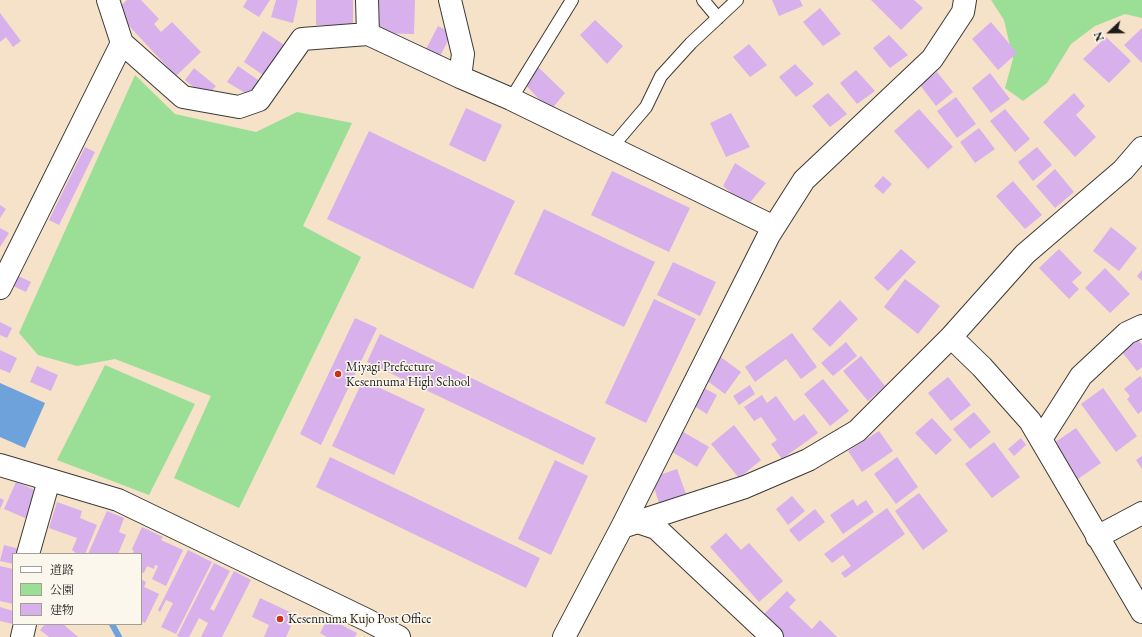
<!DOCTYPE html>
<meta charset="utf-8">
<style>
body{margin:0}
#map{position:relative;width:1142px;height:637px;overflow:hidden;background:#f5e2c8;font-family:"EB Garamond","Noto Serif JP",serif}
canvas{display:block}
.legend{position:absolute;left:12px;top:553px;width:130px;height:72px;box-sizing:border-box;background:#fbf7ec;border:1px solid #a29f99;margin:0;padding:5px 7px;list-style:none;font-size:12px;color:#1c1c1c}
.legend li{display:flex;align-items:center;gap:8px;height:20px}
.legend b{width:20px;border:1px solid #a29f99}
.north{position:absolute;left:1090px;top:12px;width:40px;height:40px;-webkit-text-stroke:3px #fbf7ec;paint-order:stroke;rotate:248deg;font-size:11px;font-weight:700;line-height:16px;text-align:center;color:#1c1c1c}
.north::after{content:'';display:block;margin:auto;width:14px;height:18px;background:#1c1c1c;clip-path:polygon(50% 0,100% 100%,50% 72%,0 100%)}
</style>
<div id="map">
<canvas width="1142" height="637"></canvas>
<ul class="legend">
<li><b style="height:5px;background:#fff"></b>道路</li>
<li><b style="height:11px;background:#9bde96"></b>公園</li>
<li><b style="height:11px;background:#d8b0eb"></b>建物</li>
</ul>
<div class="north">N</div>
</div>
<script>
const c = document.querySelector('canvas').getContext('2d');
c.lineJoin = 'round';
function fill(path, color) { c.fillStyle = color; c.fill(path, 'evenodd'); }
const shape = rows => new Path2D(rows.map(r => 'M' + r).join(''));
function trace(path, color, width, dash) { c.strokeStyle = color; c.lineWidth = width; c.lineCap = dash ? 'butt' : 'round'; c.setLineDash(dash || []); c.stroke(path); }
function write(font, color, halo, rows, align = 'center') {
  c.font = font + ' "EB Garamond",serif'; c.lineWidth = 3; c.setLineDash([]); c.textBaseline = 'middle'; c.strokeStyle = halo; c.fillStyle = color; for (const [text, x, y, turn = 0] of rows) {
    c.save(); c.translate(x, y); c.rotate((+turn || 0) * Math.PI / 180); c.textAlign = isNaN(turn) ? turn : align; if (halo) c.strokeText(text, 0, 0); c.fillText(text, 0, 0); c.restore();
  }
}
fill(shape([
 [991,0,1142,0,1142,18,1125,14,1095,26,1071,44,1047,83,1023,101,1005,88,1013,59,1004,20],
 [135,75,175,114,256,132,297,112,352,123,303,226,361,257,239,508,174,478,211,396,115,359,77,366,38,355,19,333],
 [105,365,195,404,149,495,57,460]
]), '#9bde96');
fill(shape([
 [0,383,45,403,25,448,0,437]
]), '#6ea2da');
trace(shape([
 [112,624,119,637]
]), '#6ea2da', 6);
fill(shape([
 [127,0,141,0,159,19,154,24,161,32,172,22,201,52,176,76,115,11],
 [247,0,270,0,259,17,243,7],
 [276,0,298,0,293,23,271,17],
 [316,0,353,0,353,25,316,25],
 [373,0,415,0,414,34,373,33],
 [772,0,800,0,803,6,779,16],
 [871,0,914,0,923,8,901,30],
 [820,8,841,34,823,46,803,22],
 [0,13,21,41,13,47,6,37,0,42],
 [595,20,623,46,607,64,580,35],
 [991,22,1017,53,998,70,972,39],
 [438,26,452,33,437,62,423,55],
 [1142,28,1142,63,1124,45],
 [263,31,286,46,266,77,244,62],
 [889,35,908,55,890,68,873,48],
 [1106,37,1131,61,1109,83,1083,59],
 [749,44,767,65,750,77,733,57],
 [795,64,814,84,796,97,779,77],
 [238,66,261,82,252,97,227,82],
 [538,67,565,93,550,111,523,82],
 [194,68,216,86,206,97,185,80],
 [856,70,875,91,857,104,840,83],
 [937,72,953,92,936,106,920,85],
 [990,73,1010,99,991,113,972,88],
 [828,93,847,114,830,127,812,106],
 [1074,93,1085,106,1076,115,1096,137,1075,157,1043,122],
 [956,97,976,124,957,138,937,111],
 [466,108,502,125,485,162,449,145],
 [919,109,953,147,928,169,894,131],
 [1005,109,1030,139,1015,152,990,121],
 [731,113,750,147,726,157,710,123],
 [979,128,995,149,975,163,960,142],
 [369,131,515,201,473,289,327,219],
 [85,147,95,152,59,225,49,220],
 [1037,147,1052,165,1033,181,1018,162],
 [735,163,766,183,747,206,723,186],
 [1055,169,1074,192,1055,208,1036,186],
 [612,171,690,208,669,252,591,215],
 [883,176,892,184,883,194,874,186],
 [1013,181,1042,215,1025,229,996,196],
 [0,205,6,209,0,218],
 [544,209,655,262,624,327,514,274],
 [1111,227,1137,248,1119,271,1093,251],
 [0,228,9,233,0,247],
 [901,249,916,262,888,291,874,278],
 [1059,249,1082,273,1072,282,1079,289,1069,299,1039,268],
 [673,262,716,282,700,316,657,295],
 [1105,268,1130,294,1110,313,1085,288],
 [1142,270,1142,281,1137,276],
 [16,275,31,282,26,292,11,285],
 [905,279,940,306,918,334,884,307],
 [654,299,696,319,646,423,605,403],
 [840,300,858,319,830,347,812,329],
 [355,318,377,328,321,445,300,434],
 [0,322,12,328,7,338,0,335],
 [792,333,817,367,801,379,786,359,755,382,745,367],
 [380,334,596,438,583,465,367,362],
 [1138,340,1142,345,1142,367,1137,371,1122,352],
 [846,342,857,356,833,376,821,363],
 [0,350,17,358,10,373,0,369],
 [718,355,741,372,725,394,702,377],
 [861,356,885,386,868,401,843,371],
 [37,366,58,375,51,391,30,382],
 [1140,376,1142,379,1142,411,1138,414,1127,399,1130,396,1124,389],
 [948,377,971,405,951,421,928,393],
 [823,379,849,411,830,426,804,394],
 [363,380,425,409,394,475,332,446],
 [750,385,755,394,739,405,733,396],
 [704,388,717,395,707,414,694,406],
 [1103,388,1137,436,1116,452,1081,404],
 [762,395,767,403,776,396,794,421,804,414,818,433,782,459,771,444,777,440,761,417,754,421,744,407],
 [974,412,991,432,970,449,953,429],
 [932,418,952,440,936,455,915,433],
 [734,425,761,460,739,478,711,444],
 [1076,428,1101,463,1075,481,1051,445],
 [680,430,709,447,697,467,669,450],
 [879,431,893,451,862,472,848,451],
 [1021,438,1026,445,1014,456,1008,449],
 [994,442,1020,477,992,498,965,464],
 [1142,456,1142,469,1136,460],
 [330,457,540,558,526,588,316,487],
 [897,457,918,487,896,504,874,474],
 [555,460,588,476,551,555,518,539],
 [677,469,686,494,659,503,651,478],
 [16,482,42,493,30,520,4,509],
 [919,493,948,531,923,550,895,511],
 [792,496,805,511,788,525,776,509],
 [0,498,4,500,0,509],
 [853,499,857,506,866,500,874,512,843,534,830,515],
 [57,502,82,511,80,518,97,525,85,554,77,554,72,550,77,538,49,528],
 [887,508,905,534,845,578,841,573,851,566,843,555,832,563,824,554],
 [815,509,825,522,799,542,789,530],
 [107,511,124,518,119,532,126,535,118,554,88,554],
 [142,527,163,537,161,540,183,550,166,586,152,579,158,566,155,565,154,569,147,566,144,573,141,572,141,554,132,554,134,551,132,549],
 [726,533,741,550,749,543,783,581,759,602,710,547],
 [4,545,23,550,22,554,13,554,13,564,0,561],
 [188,550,212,562,176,634,161,627,173,603,166,600,160,612,158,610],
 [214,563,230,571,210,609,214,611,234,571,251,580,222,637,201,637,208,623,199,618,189,637,180,637,177,636],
 [0,566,13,569,13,604,0,601],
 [141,579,146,582,144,587,159,594,145,623,141,621],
 [787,591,796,600,789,607,812,629,820,620,837,637,779,637,760,618],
 [260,598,294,614,289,625,291,626,286,637,264,637,269,625,252,617],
 [0,607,13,611,13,624,0,621],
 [328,618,357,633,355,637,327,637,320,633],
 [45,624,63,624,78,637,49,637,40,630]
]), '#d8b0eb');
const lane = shape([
 [703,0,718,18],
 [511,99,572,0],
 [611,148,646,107,661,76,691,43,737,0]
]);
const street = shape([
 [108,0,122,43,183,97,239,107,259,100,302,39,368,34,460,77,511,99,774,227],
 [367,0,368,34],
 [450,0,463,54,460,77],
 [0,288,122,43],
 [951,337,982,367,1030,421,1142,612],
 [1041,439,1081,376,1127,333,1142,326],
 [0,465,118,500,367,620,399,637],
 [638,522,656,528,772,637],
 [622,527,745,487,808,460,857,431,951,337,1025,254,1123,170,1142,148],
 [1097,537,1142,513],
 [28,554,49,480],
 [22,637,25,624],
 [564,637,622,527,769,235,804,180,932,59,963,12,965,0]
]);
trace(lane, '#3d3a36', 14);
trace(street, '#3d3a36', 24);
trace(lane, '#fff', 12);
trace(street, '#fff', 22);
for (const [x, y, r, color] of [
 [338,374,4,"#c8321e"],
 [280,619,4,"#c8321e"]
]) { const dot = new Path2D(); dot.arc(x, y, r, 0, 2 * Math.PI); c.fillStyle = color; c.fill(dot); trace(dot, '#fbf7ec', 1.5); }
write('13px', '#1c1c1c', '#fbf7ec', [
 ["Miyagi Prefecture",346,367],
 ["Kesennuma High School",346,382],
 ["Kesennuma Kujo Post Office",288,619]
], 'left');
</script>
